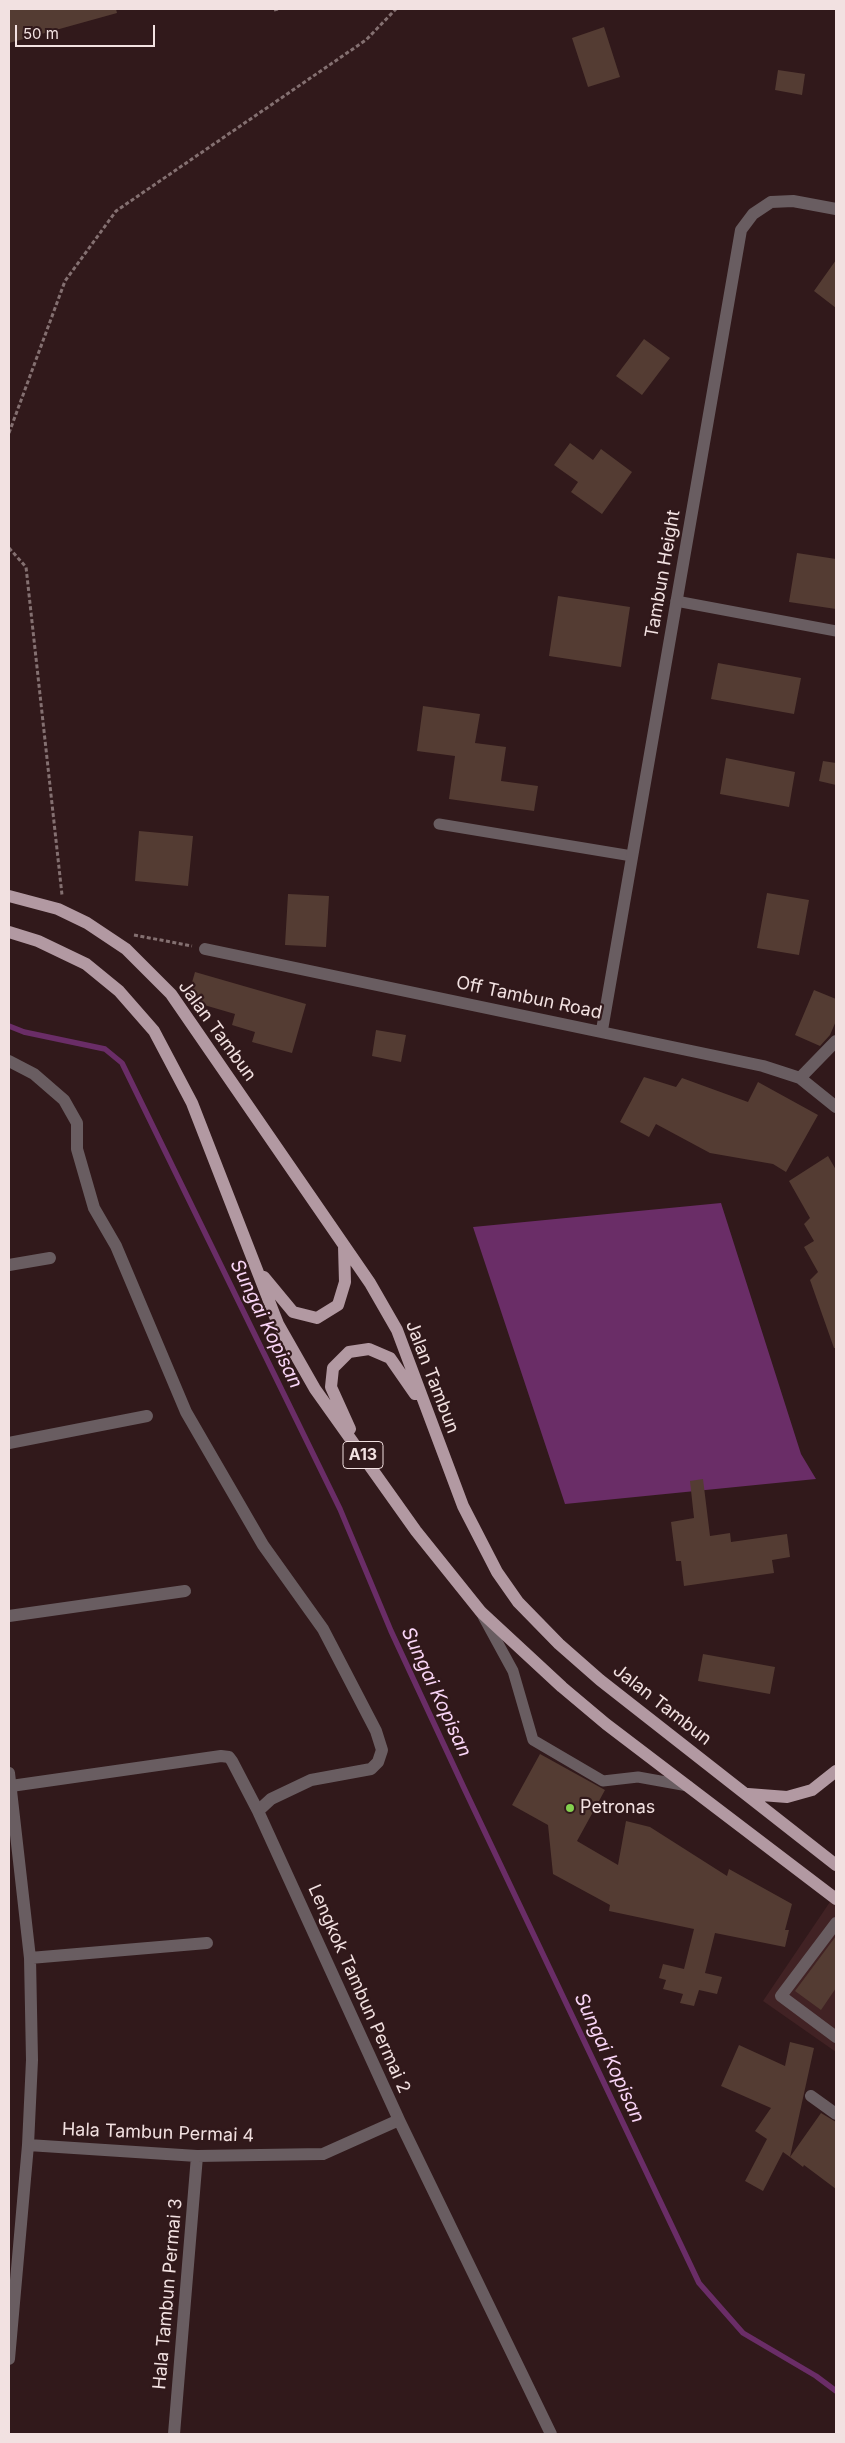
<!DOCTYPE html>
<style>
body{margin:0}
#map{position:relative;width:845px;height:2443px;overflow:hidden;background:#31191b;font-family:Inter,sans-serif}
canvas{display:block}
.frame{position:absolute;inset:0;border:10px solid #f2e1e1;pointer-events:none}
.scale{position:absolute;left:15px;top:25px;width:140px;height:22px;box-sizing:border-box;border:2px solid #f2e1e1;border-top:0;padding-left:6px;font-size:15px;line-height:18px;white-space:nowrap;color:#f2e1e1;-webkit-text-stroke:4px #31191b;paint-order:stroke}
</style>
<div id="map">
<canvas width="845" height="2443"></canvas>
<div class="frame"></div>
<div class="scale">50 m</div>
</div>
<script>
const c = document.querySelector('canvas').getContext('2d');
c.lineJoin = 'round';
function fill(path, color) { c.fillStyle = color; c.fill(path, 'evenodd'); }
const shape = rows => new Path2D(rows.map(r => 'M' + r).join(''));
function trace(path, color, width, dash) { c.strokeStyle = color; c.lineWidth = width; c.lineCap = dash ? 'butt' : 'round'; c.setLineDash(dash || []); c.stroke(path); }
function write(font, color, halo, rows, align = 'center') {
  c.font = font + ' Inter,sans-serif'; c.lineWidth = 4.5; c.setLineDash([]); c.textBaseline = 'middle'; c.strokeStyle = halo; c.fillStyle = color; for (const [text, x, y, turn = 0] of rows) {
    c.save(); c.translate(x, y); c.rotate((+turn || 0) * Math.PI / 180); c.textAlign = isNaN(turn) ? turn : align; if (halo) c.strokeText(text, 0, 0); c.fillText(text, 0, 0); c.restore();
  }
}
fill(shape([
 [836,1893,836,2052,763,2001]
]), '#412224');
fill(shape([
 [721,1203,801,1454,816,1479,565,1504,473,1227]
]), '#6a2d67');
trace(shape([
 [9,1026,24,1032,105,1049,122,1063,340,1509,391,1631,464,1788,699,2283,743,2333,816,2376,836,2391]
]), '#6a2d67', 5.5);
fill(shape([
 [9,9,116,9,117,13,9,43],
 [604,27,620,77,588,87,572,38],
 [778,70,805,74,802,95,775,90],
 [836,260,836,308,814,291],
 [644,339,670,358,642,395,616,376],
 [570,443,593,460,601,449,632,472,602,514,571,492,578,482,554,465],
 [797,553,836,559,836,609,789,602],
 [558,596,630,607,621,667,549,656],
 [718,663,801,678,794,714,711,699],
 [423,706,480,714,475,743,506,747,501,781,538,786,534,811,449,799,455,756,417,751],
 [726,758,795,772,789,807,720,794],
 [823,761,836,763,836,785,819,781],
 [139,831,193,836,188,886,135,881],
 [767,893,809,900,799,955,757,948],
 [288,894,329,896,326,947,285,945],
 [195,972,306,1004,292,1053,252,1042,255,1032,232,1025,235,1014,187,1000],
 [814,990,836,999,836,1021,830,1035,820,1046,795,1035],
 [376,1030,406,1035,401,1062,372,1056],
 [644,1077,676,1087,682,1078,748,1102,758,1082,818,1115,786,1172,773,1164,710,1153,656,1124,649,1137,620,1122],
 [828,1156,836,1170,836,1348,834,1348,810,1280,818,1272,804,1247,814,1241,804,1224,810,1218,789,1181],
 [703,1479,710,1536,730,1533,731,1542,787,1534,790,1557,772,1560,774,1573,684,1586,681,1561,676,1561,671,1522,694,1518,690,1481],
 [703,1654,775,1667,770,1694,698,1681],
 [540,1754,605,1790,577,1841,618,1865,626,1821,650,1827,727,1876,729,1869,792,1904,785,1930,789,1930,785,1947,715,1933,705,1973,722,1977,717,1994,699,1990,694,2006,680,2003,683,1994,663,1989,666,1980,659,1978,663,1964,684,1969,694,1929,609,1911,610,1905,553,1874,548,1825,512,1805],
 [836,1936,836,1988,821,2010,795,1991],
 [790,2042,814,2048,790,2157,783,2152,763,2191,745,2181,767,2139,755,2131,771,2108,721,2086,739,2045,785,2066],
 [821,2113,836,2122,836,2189,804,2165,803,2167,790,2157]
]), '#543c33');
trace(shape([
 [274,10,278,9],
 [9,433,65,281,116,211,366,40,396,9],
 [9,548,26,567,62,895],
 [134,935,192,946]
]), '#847071', 3, [4, 2.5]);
trace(shape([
 [676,601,836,631],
 [439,824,632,856],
 [483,1616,513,1671,533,1740,603,1781,638,1777,688,1786]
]), '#695d61', 11);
trace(shape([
 [205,949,763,1066,800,1078,836,1107],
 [602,1030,741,230,753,214,771,202,793,201,836,209],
 [9,1061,34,1074,64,1100,77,1123,77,1149,94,1208,116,1246,186,1412,263,1545,323,1629,376,1731,382,1750,378,1762,371,1769,311,1780,271,1799,258,1811],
 [800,1078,836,1041],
 [9,1265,50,1258],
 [9,1443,147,1416],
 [9,1616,185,1591],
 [9,1773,30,1958,32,2060,28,2145,9,2359],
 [11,1786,221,1756,229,1757,232,1761,258,1811,399,2120,551,2434],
 [836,1923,781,1996,836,2037],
 [30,1958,207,1943],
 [811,2096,836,2114],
 [28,2145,197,2156,323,2154,399,2120],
 [174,2434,197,2156]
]), '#695d61', 12);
trace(shape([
 [9,896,58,909,87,923,126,949,171,994,370,1283,397,1330,463,1506,497,1572,518,1602,559,1644,600,1680,836,1865],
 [9,932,38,941,86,964,119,991,154,1031,192,1103,278,1324,315,1389,416,1531,481,1612,562,1687,606,1724,836,1899],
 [264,1277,293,1312,317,1318,338,1305,345,1282,344,1246],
 [350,1429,331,1387,333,1368,349,1352,369,1349,390,1358,415,1394],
 [748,1794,787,1797,812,1790,836,1771]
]), '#b299a2', 12);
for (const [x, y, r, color] of [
 [570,1808,5,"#83d04e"]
]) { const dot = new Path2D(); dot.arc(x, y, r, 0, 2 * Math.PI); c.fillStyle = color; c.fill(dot); trace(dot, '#31191b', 2); }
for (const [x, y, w] of [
 [363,1455,40]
]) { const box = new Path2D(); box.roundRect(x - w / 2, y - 13.5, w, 27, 4); c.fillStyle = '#31191b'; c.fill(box); trace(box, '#f2e1e1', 1); }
write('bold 16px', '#f2e1e1', null, [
 ["A13",363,1455]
]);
write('18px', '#f2e1e1', '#31191b', [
 ["Tambun Height",663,574,-80],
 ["Off Tambun Road",529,998,12],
 ["Jalan Tambun",217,1031,54],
 ["Jalan Tambun",432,1377,69],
 ["Jalan Tambun",662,1705,38],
 ["Lengkok Tambun Permai 2",359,1989,66],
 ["Hala Tambun Permai 4",158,2133,2],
 ["Hala Tambun Permai 3",168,2294,-85]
]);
write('18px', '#f2e1e1', '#31191b', [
 ["Petronas",580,1808]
], 'left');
write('italic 19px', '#f9d5f6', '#31191b', [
 ["Sungai Kopisan",266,1324,64],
 ["Sungai Kopisan",436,1692,65],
 ["Sungai Kopisan",609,2058,65]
]);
</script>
